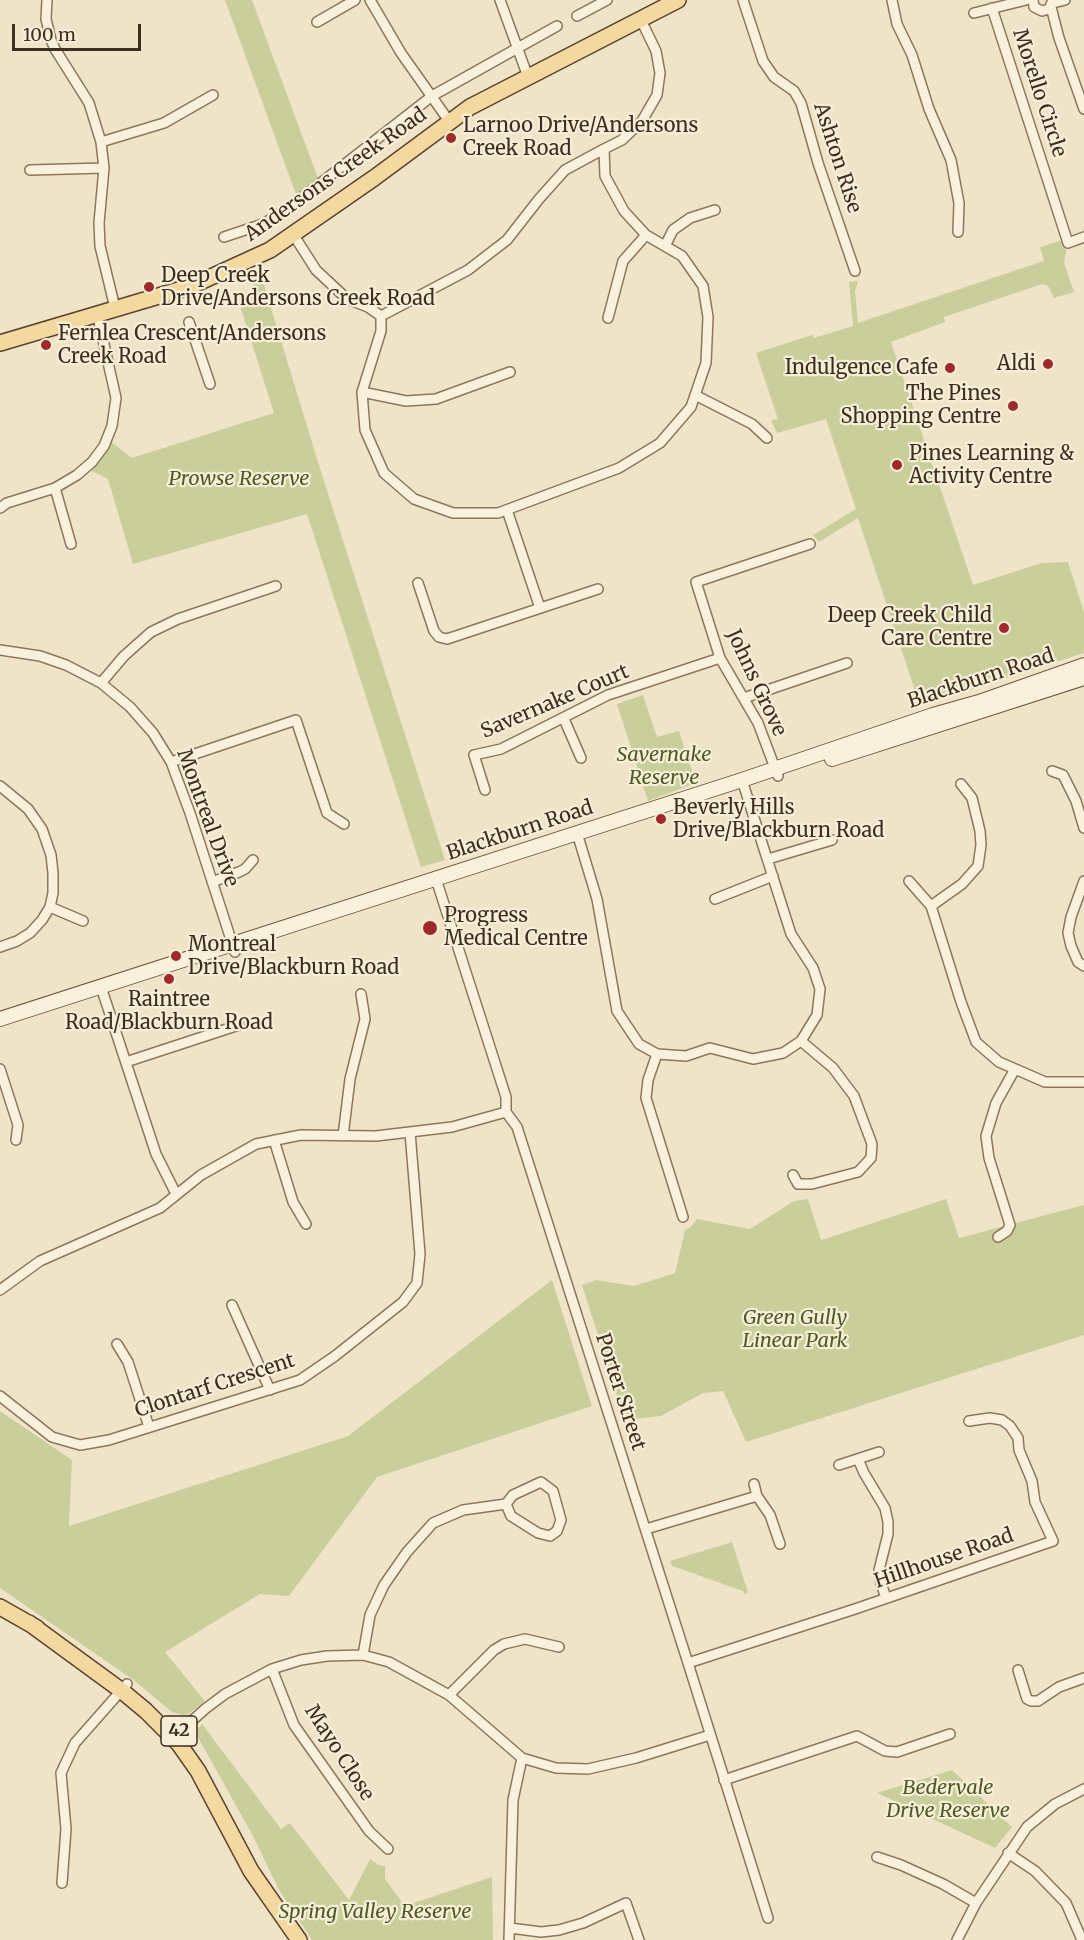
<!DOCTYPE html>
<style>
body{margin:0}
#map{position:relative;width:1084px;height:1940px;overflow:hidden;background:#f0e4c8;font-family:Merriweather,serif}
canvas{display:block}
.scale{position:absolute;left:12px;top:24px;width:129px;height:27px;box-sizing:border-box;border:3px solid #3d2e20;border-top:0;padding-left:8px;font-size:18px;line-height:21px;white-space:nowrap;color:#3d2e20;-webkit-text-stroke:4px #f7eed8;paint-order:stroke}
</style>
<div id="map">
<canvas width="1084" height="1940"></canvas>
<div class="scale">100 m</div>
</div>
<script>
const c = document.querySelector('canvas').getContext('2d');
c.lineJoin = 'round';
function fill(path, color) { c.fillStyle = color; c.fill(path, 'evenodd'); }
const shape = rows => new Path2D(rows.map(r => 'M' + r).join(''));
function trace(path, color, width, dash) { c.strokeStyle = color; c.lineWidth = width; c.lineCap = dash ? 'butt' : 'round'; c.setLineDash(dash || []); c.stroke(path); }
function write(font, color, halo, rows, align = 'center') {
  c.font = font + ' Merriweather,serif'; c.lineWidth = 4.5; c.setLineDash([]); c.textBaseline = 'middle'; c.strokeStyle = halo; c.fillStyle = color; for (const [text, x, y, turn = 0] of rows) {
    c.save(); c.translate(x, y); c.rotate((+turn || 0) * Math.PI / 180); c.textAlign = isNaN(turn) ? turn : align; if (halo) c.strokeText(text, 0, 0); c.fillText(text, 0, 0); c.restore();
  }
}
fill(shape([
 [225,0,252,0,320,184,298,200],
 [1065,239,1067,246,1064,263,1074,292,1054,298,1048,286,1042,284,944,317,945,322,891,342,973,585,1042,563,1068,562,1084,612,1084,653,920,706,858,518,819,542,813,535,856,509,826,419,777,433,771,420,778,419,756,353,812,335,814,338,853,326,849,282,858,281,855,291,858,323,1044,261,1040,247],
 [260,272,318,462,445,860,421,867,307,514,133,564,108,479,92,471,111,442,132,458,274,413,241,309],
 [643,695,657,737,679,731,696,783,648,801,617,704],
 [808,1199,821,1240,946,1199,959,1238,1084,1205,1084,1335,746,1442,723,1391,703,1393,661,1416,625,1420,582,1285,596,1280,634,1286,675,1273,685,1230,691,1227,697,1219,750,1229,794,1201],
 [552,1280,592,1406,377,1477,289,1596,260,1594,165,1652,205,1701,188,1714,183,1715,172,1712,135,1681,0,1588,0,1411,72,1460,69,1526,348,1436],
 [732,1542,748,1592,745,1594,743,1591,672,1566,670,1561],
 [202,1724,281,1829,290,1823,349,1900,370,1859,378,1865,385,1866,385,1879,405,1906,492,1877,493,1940,312,1940,279,1890,253,1836,195,1732],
 [952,1770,1012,1827,995,1848,877,1793]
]), '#c9cf9b');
const street = shape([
 [47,0,46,19,51,40,55,49,89,103,101,142,104,168,99,223,100,246,115,308],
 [370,0,401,53,449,121],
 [500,0,528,77],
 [743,0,763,61,774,77,794,91,801,103,818,163,855,271],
 [892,0,897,24,912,55,929,109,951,160,959,203,958,232],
 [1033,0,1034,7,1042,11,1049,9,1053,0],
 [1053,3,1065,0],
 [1051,7,1059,38,1084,109],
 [992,8,1068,243,1084,237],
 [974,13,1026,0],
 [577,16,607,0],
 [317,22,355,0],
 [101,142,164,123,213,95],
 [30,170,104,168],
 [293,234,316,270,347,299,368,307,381,316],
 [224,237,263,224,290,207,432,96,557,26],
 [665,246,673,230,690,218,715,210],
 [381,316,381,331,362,392,365,430,384,473,414,499,453,513,498,513,619,468,660,443,691,407,706,363,708,317,703,286,682,256,646,235,624,211,605,176,604,149,622,140,642,121,657,95,660,73,656,51,641,20],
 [381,316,468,270,507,240,539,199,565,170,604,149],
 [608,318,623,261,646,235],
 [189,322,210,384],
 [362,392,406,401,436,399,510,372],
 [695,395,752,424,767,438],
 [55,488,71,544],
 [0,508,7,503,55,488,77,475,92,462,104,446,112,426,116,398,97,313],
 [507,510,540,608],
 [418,583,434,631,439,637,447,639,598,589],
 [0,650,40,656,66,665,101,683,130,707,153,733,171,762,190,813,235,952],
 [101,683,124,656,151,632,178,619,276,586],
 [744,698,847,663],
 [564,719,581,758],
 [171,762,296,720,327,813,344,824],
 [1052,771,1063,775,1076,801,1084,828],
 [778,776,758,723,720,658,696,582,810,544],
 [0,786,28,809,42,829,51,855,53,873,53,893,50,907,42,920,30,933,17,941,0,947],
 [485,790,474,755,501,749,608,695,720,658],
 [577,833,597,899,617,1011,639,1044,657,1054,686,1056,710,1048,753,1059,783,1053,801,1041,817,1015,820,989,813,968,791,934,742,780],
 [768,859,832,840],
 [436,879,506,1097,506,1112,517,1127,688,1663,768,1918],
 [909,881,931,906,961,1002,976,1042,999,1062,1045,1082,1084,1082],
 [1084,881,1071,917,1068,933,1071,946,1078,962,1084,966],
 [212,882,239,872,245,869,253,860],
 [715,899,773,876],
 [931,906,962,884,978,866,981,845,980,831,972,798,961,784],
 [50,907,83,921],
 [101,987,156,1154,176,1194],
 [657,1054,648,1080,646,1098,683,1217],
 [126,1062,239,1025],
 [0,1069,18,1125,16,1140],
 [343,1136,350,1079,365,1019,361,994],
 [274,1140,293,1202,306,1224],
 [793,1175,798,1184,812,1184,858,1172,871,1158,872,1144,854,1096,833,1068,801,1041],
 [998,1237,1007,1231,1010,1225,989,1158,986,1136,996,1103,1015,1069],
 [0,1290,40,1261,160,1208,201,1175,256,1144,301,1135,376,1136,452,1127,506,1112],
 [232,1305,270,1390],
 [117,1344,128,1362,149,1427],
 [0,1396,52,1437,80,1445,109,1440,300,1380,335,1356,403,1302,417,1283,420,1254,410,1132],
 [858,1459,864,1473,885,1508,888,1522,888,1534,879,1570,881,1583,886,1598],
 [839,1465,879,1452],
 [754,1484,757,1496,770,1515,780,1544],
 [646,1529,757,1496],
 [363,1655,370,1615,384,1585,407,1552,433,1523,463,1510,506,1504,513,1495,541,1482,553,1491,561,1520,557,1531,550,1536,538,1533,511,1516,506,1504],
 [688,1663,855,1609,1053,1541,1035,1502,1032,1481,1019,1450,1018,1438,1010,1426,1002,1420,990,1418,969,1421],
 [272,1669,294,1725,369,1831,388,1849],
 [1018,1670,1027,1699,1031,1701,1038,1701,1059,1687,1084,1678],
 [449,1695,494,1650,504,1644,525,1639,559,1647],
 [173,1738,205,1709,225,1694,272,1669,301,1660,327,1656,363,1655,389,1662,449,1695,522,1758,556,1768,588,1769,636,1758,710,1735],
 [724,1780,857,1736,885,1751,897,1752,950,1734],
 [1008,1853,1035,1871,1066,1903,1082,1940],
 [877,1857,901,1865,943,1884,976,1903],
 [62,1883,66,1829,61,1773,75,1743,127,1684],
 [510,1928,541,1932,559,1930,583,1923,626,1903,639,1940],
 [509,1940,513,1800,522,1758],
 [957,1940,976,1903,1027,1827,1055,1804,1084,1789]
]);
const secondary = shape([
 [832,759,1084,678],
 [0,1019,742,780,933,715,979,702,1084,665]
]);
const primary = shape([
 [0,343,189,287,270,250,374,178,470,107,678,0],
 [0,1607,37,1628],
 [29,1623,122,1691,146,1711,179,1744,198,1771,251,1871,299,1940]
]);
trace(street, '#8d765c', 12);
trace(secondary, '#6f573f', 16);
trace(primary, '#5b4430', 18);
trace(street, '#faf1dc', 9);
trace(secondary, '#faf1dc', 14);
trace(primary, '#f3d9a0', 15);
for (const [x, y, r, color] of [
 [451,138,6,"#9e2a2b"],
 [149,287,6,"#9e2a2b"],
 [46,345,6,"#9e2a2b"],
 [1048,364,6,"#9e2a2b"],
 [950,368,6,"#9e2a2b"],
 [1013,406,6,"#9e2a2b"],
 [897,465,6,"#9e2a2b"],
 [1004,628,6,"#9e2a2b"],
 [661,819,6,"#9e2a2b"],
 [430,928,8,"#9e2a2b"],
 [176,956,6,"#9e2a2b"],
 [169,979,6,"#9e2a2b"]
]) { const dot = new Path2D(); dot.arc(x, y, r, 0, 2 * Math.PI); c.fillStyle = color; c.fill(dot); trace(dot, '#f7eed8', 2); }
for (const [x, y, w] of [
 [179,1731,36]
]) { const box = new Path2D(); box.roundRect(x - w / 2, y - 15, w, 30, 4.5); c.fillStyle = '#f7eed8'; c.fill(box); trace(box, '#3d2e20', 1.5); }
write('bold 18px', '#3d2e20', null, [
 ["42",179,1731]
]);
write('20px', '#3d2e20', '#f7eed8', [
 ["Morello Circle",1039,93,72],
 ["Ashton Rise",837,158,72],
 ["Andersons Creek Road",336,175,-35],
 ["Blackburn Road",981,679,-18],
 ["Johns Grove",756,683,65],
 ["Savernake Court",555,702,-23],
 ["Montreal Drive",207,818,70],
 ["Blackburn Road",520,831,-18],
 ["Clontarf Crescent",215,1386,-18],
 ["Porter Street",620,1392,72],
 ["Hillhouse Road",944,1559,-19],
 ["Mayo Close",339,1753,57]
]);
write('20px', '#3d2e20', '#f7eed8', [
 ["Larnoo Drive/Andersons",463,126],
 ["Creek Road",463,149],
 ["Deep Creek",161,276],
 ["Drive/Andersons Creek Road",161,299],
 ["Fernlea Crescent/Andersons",58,334],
 ["Creek Road",58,357],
 ["Aldi",1036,364,"right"],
 ["Indulgence Cafe",938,368,"right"],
 ["The Pines",1001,394,"right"],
 ["Shopping Centre",1001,417,"right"],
 ["Pines Learning &",909,454],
 ["Activity Centre",909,477],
 ["Deep Creek Child",992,616,"right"],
 ["Care Centre",992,639,"right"],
 ["Beverly Hills",673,808],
 ["Drive/Blackburn Road",673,831],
 ["Progress",444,916],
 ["Medical Centre",444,939],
 ["Montreal",188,945],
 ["Drive/Blackburn Road",188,968],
 ["Raintree",169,1000,"center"],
 ["Road/Blackburn Road",169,1023,"center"]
], 'left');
write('italic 20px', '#4d5a26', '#f7eed8', [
 ["Prowse Reserve",239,479],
 ["Savernake",664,755],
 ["Reserve",664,778],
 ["Green Gully",795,1318],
 ["Linear Park",795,1341],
 ["Bedervale",948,1788],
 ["Drive Reserve",948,1811],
 ["Spring Valley Reserve",375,1912]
]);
</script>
